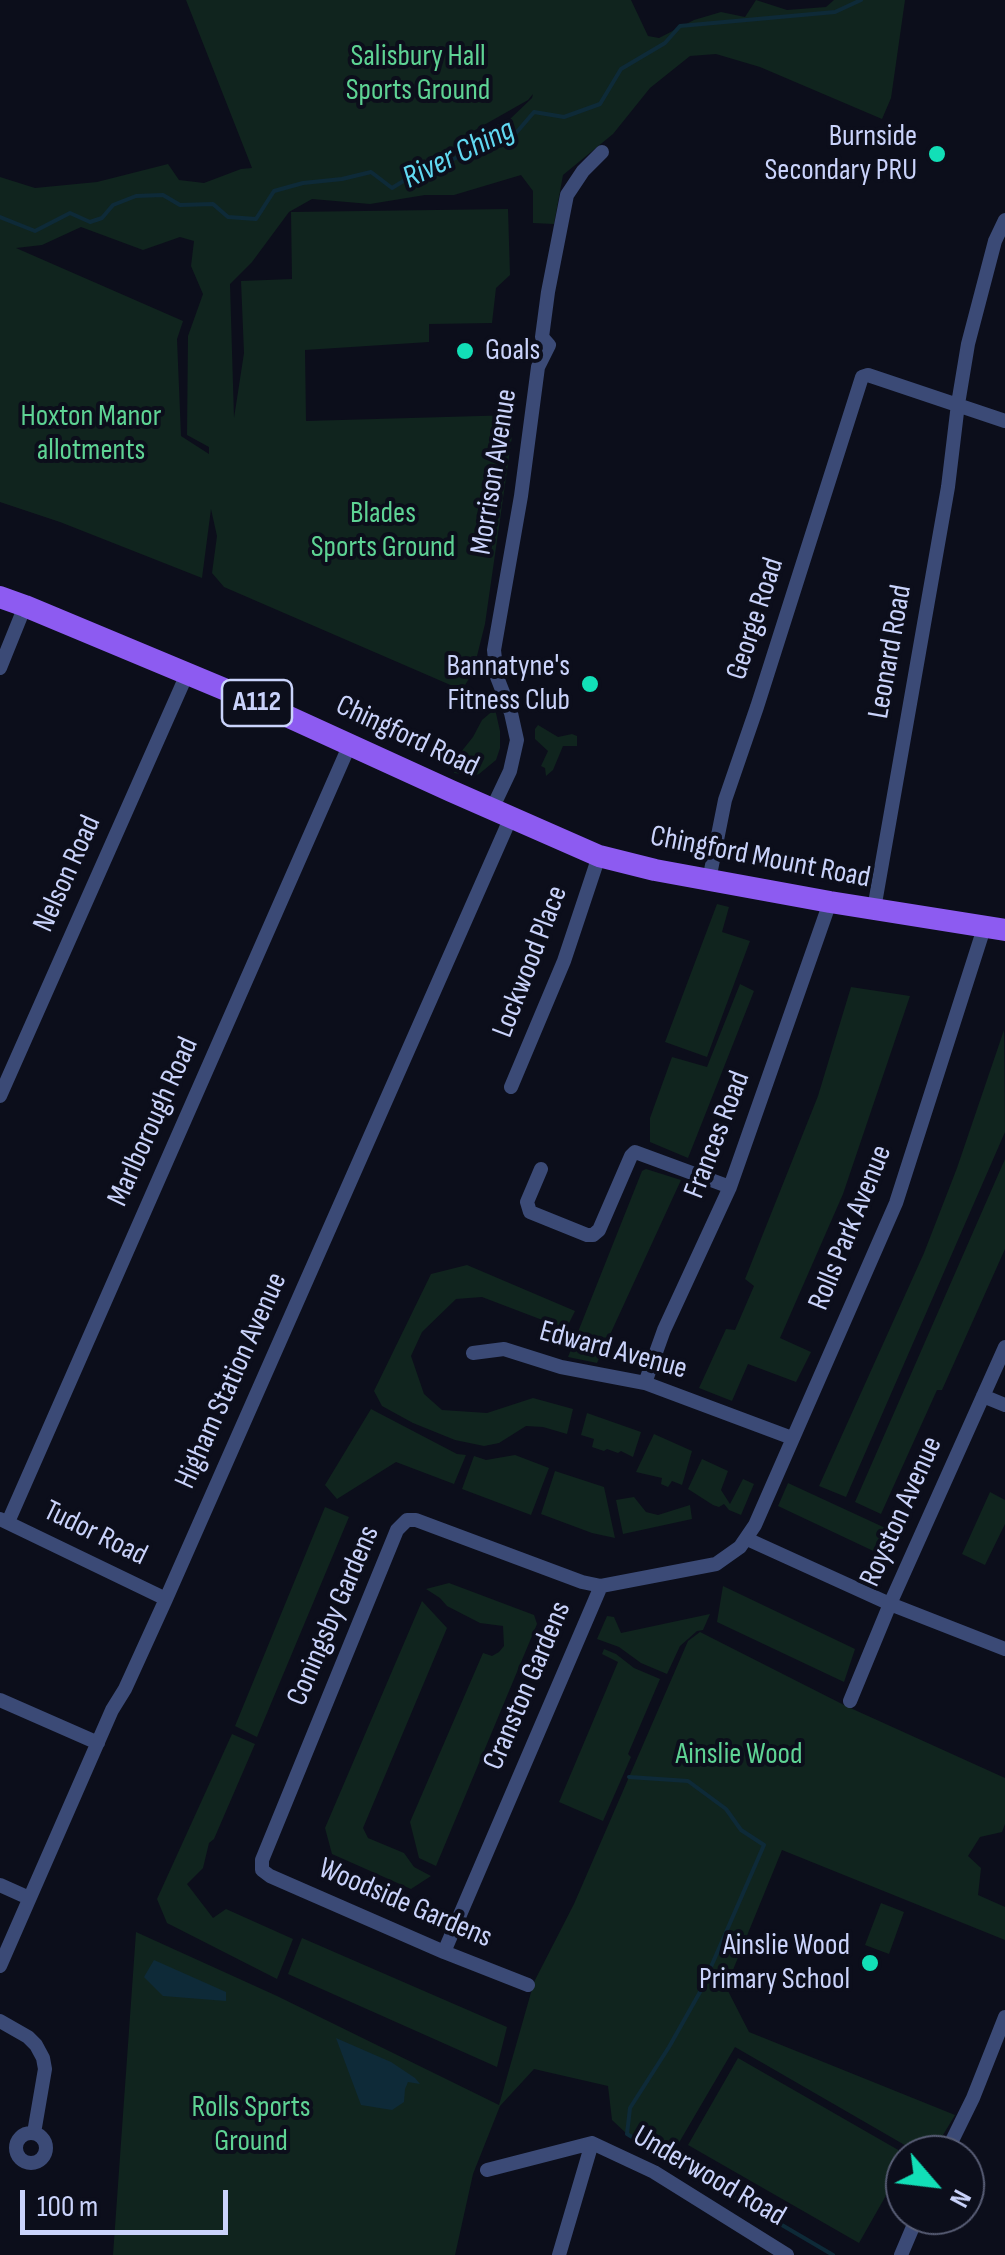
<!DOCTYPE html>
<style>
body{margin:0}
#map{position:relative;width:1005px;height:2255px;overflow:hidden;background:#0c0e1b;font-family:"Sofia Sans Condensed",sans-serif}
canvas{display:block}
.north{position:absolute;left:885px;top:2135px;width:100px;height:100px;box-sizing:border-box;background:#0c0e1b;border:2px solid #585d75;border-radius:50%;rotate:118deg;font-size:28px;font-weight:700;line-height:40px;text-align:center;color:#cad3fb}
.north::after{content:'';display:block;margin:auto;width:35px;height:45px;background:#12dfb7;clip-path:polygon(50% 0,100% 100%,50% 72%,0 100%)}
.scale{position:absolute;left:20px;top:2190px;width:208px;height:45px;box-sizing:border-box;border:5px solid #cad3fb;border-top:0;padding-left:12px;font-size:30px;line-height:35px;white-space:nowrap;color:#cad3fb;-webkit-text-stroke:8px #0c0e1b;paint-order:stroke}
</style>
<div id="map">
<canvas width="1005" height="2255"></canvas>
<div class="north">N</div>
<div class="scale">100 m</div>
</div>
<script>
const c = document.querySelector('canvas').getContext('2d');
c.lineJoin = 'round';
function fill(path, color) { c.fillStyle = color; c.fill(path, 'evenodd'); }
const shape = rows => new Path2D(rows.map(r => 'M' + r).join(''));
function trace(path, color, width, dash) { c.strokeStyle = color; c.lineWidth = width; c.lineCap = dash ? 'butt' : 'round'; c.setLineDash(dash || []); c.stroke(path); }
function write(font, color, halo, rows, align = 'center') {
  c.font = font + ' "Sofia Sans Condensed",sans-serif'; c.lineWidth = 8; c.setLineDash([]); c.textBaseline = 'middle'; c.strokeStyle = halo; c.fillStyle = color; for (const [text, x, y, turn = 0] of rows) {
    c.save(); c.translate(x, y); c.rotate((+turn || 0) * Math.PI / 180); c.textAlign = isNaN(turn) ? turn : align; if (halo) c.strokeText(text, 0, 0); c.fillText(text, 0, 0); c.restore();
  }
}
fill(shape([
 [186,0,631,0,648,36,659,38,694,20,721,12,745,17,756,0,787,10,826,7,834,0,905,0,891,98,882,119,760,67,716,54,690,56,650,88,613,134,563,175,554,224,533,223,533,191,521,175,454,195,425,195,370,204,312,199,289,212,252,262,230,284,234,418,244,353,241,281,292,279,291,212,508,209,510,275,496,288,492,323,429,324,429,342,305,350,306,421,515,415,485,624,473,672,462,690,224,587,212,573,217,536,211,509,202,578,60,522,0,502,0,177,35,188,97,182,168,164,179,180,204,183,241,169,252,168],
 [533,94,532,98,509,120,454,142,528,100],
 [81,227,143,250,180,237,194,241,191,266,203,294,188,336,187,435,209,447,209,454,181,436,177,339,183,321,16,248,42,245],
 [495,709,500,731,500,748,496,760,479,774,474,776,454,773,461,752,473,737,482,720],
 [538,725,558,737,572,734,577,736,577,746,563,746,553,770,546,776,545,768,541,766,548,751,535,739,535,729],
 [717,904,729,907,722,932,750,941,707,1057,665,1042],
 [740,984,754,991,688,1158,650,1142,650,1118,672,1057,707,1067],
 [851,987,910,996,843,1194,780,1338,811,1352,796,1382,748,1364,732,1401,699,1388,726,1329,735,1330,754,1286,745,1279,818,1096],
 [1004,1030,1005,1132,846,1497,819,1486,924,1253,957,1168],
 [1005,1159,1005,1249,942,1390,937,1390,881,1514,855,1502],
 [646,1169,681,1180,597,1363,568,1357,642,1171],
 [467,1265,575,1311,566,1329,482,1297,456,1299,422,1332,411,1356,424,1394,442,1410,487,1413,533,1398,573,1409,567,1434,543,1427,526,1426,499,1443,484,1446,455,1440,413,1423,382,1406,374,1391,431,1274],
 [371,1409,457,1454,466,1455,454,1484,396,1462,337,1499,325,1485],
 [587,1413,641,1432,633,1457,621,1451,618,1453,607,1449,604,1451,592,1447,594,1439,581,1435],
 [654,1434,692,1451,682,1485,672,1481,668,1487,661,1484,662,1478,636,1472],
 [515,1455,549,1468,531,1515,462,1489,474,1456,486,1460],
 [702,1459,728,1471,721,1490,730,1504,743,1479,754,1484,741,1515,729,1510,724,1504,719,1507,713,1505,688,1489],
 [555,1471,604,1487,615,1538,592,1533,541,1514],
 [788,1483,894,1532,884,1556,778,1506],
 [990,1492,1005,1500,1005,1524,985,1565,962,1554],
 [634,1497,646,1512,658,1515,690,1505,692,1519,623,1534,616,1500],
 [325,1507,349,1517,257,1737,235,1726],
 [449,1583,534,1615,537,1624,436,1866,419,1858,410,1822,483,1653,492,1656,499,1652,504,1646,503,1626,480,1623,447,1606,440,1598,426,1589],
 [723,1586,855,1649,844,1682,717,1622],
 [422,1601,447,1628,363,1828,368,1838,404,1853,414,1867,431,1876,411,1889,332,1854,325,1828],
 [710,1614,703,1630,697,1631,680,1646,667,1674,641,1663,619,1647,597,1639,607,1616,614,1617,621,1633],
 [700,1632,846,1706,1005,1778,1005,1824,1002,1832,980,1837,968,1856,981,1868,978,1895,1005,1907,1005,1940,782,1850,726,1987,749,2032,955,2115,931,2155,922,2155,735,2047,670,2158,627,2134,612,2120,608,2086,534,2069,500,2106,473,2174,455,2255,113,2255,136,1932,277,1996,499,2105,534,1982,574,1904,688,1641],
 [604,1649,616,1654,634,1668,660,1679,628,1754,631,1757,603,1821,559,1802,618,1662,602,1654],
 [232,1734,255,1744,214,1839,209,1843,203,1868,187,1884,213,1918,226,1909,293,1939,277,1979,167,1923,157,1899],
 [881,1903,904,1912,889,1954,865,1945],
 [302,1938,507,2027,497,2067,288,1974],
 [738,2058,907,2155,905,2162,859,2243,688,2145]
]), '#10241e');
fill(shape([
 [154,1960,226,1992,226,2001,163,1996,144,1977],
 [336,2038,391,2062,415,2078,420,2084,408,2082,405,2089,404,2102,392,2110,361,2105]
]), '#0e2a38');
trace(shape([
 [0,217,35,231,70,213,90,222,102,218,113,205,136,196,163,195,180,205,213,204,228,217,256,219,274,191,303,183,342,179,371,172,392,188,410,177,516,133,534,112,564,117,600,104,621,69,665,43,680,26,835,12,861,0],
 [629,1777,688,1781,726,1809,741,1830,764,1845,700,1992,669,2047,630,2108,627,2134,833,2255]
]), '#0e2a38', 4);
trace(shape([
 [0,668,25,606],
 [492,809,510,771,517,740,511,713,497,677,494,650,521,496,538,367,549,345,542,337,548,292,567,195,583,171,602,152],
 [709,880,725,800,757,707,862,377,868,375,1005,421],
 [874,909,948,487,958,404,968,344,995,241,1005,220],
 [511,1087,564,961,599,856],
 [0,1096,187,674],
 [541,1169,527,1202,530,1212,587,1235,593,1235,599,1230,631,1156,635,1152,730,1187],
 [473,1353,504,1349,561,1367,645,1383,792,1438],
 [645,1383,664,1330,730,1187,830,902],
 [983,1396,1005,1405],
 [0,1519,166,1599],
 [8,1522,350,744],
 [747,1539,890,1604,1005,1649],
 [0,1700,98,1743],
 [850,1701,890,1604,1005,1347],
 [0,1885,29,1898],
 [444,1952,601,1586],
 [0,1966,112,1710,125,1689,166,1599,511,817],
 [528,1985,444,1952,270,1876,262,1870,262,1860,397,1530,407,1520,416,1520,582,1582,601,1586,716,1564,740,1547,755,1525,896,1203,984,928],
 [0,2021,28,2037,36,2045,43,2058,45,2069,34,2133],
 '16 2148a15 15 0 1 1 30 0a15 15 0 1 1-30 0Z',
 [945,2155,973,2098,1005,2017],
 [487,2170,592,2143,654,2172,787,2255],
 [559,2255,592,2143],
 [901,2255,918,2215]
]), '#3b4a76', 14);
trace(shape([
 [0,597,25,606,267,707,451,791,599,856,655,870,830,902,1005,930]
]), '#8d5bf1', 22);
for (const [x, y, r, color] of [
 [937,154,10,"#12dfb7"],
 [465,351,10,"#12dfb7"],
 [590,684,10,"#12dfb7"],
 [870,1963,10,"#12dfb7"]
]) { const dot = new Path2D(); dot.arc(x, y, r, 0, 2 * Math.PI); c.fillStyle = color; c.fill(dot); trace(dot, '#0c0e1b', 4); }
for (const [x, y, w] of [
 [257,703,70]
]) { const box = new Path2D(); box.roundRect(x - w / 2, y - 23, w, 46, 8); c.fillStyle = '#0c0e1b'; c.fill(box); trace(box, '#cad3fb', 2.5); }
write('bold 28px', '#cad3fb', null, [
 ["A112",257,703]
]);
write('30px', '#5ed394', '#0c0e1b', [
 ["Salisbury Hall",418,57],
 ["Sports Ground",418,91],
 ["Hoxton Manor",91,417],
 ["allotments",91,451],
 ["Blades",383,514],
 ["Sports Ground",383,548],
 ["Ainslie Wood",739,1755],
 ["Rolls Sports",251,2108],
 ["Ground",251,2142]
]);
write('30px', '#cad3fb', '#0c0e1b', [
 ["Burnside",917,137],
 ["Secondary PRU",917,171],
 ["Goals",485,351,"left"],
 ["Bannatyne's",570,667],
 ["Fitness Club",570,701],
 ["Ainslie Wood",850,1946],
 ["Primary School",850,1980]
], 'right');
write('30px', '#cad3fb', '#0c0e1b', [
 ["Morrison Avenue",495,472,-81],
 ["George Road",756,619,-72],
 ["Leonard Road",891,652,-80],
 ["Chingford Road",407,737,25],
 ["Chingford Mount Road",760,858,11],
 ["Nelson Road",68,874,-66],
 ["Lockwood Place",531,962,-69],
 ["Marlborough Road",154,1122,-66],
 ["Frances Road",718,1135,-69],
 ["Rolls Park Avenue",851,1228,-68],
 ["Edward Avenue",613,1351,15],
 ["Higham Station Avenue",232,1381,-66],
 ["Royston Avenue",902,1512,-66],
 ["Tudor Road",95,1534,26],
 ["Coningsby Gardens",334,1616,-67],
 ["Cranston Gardens",528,1686,-67],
 ["Woodside Gardens",405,1904,23],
 ["Underwood Road",709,2177,30]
]);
write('italic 32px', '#61d9f2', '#0c0e1b', [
 ["River Ching",459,155,-26]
]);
</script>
